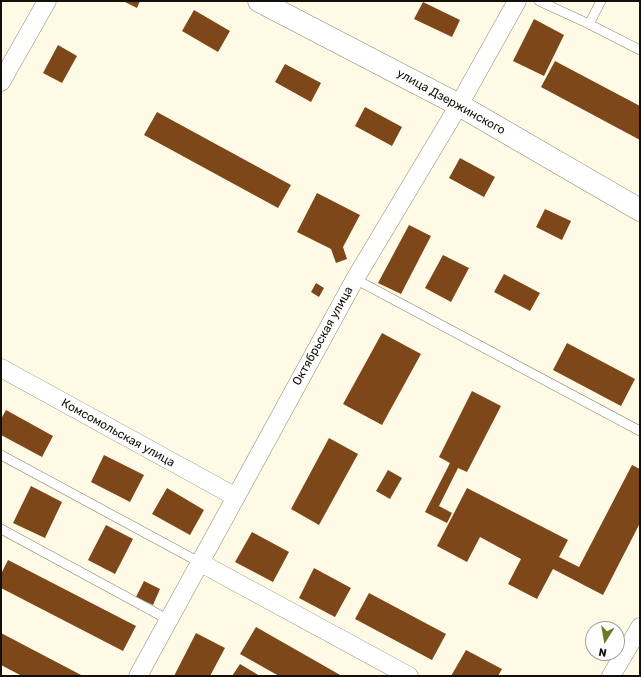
<!DOCTYPE html>
<meta charset="utf-8">
<style>
body{margin:0}
#map{position:relative;width:641px;height:677px;overflow:hidden;background:#fefae5;font-family:Rubik,sans-serif}
canvas{display:block}
.frame{position:absolute;inset:0;border:2px solid #121008;pointer-events:none}
.north{position:absolute;left:585px;top:621px;width:40px;height:40px;box-sizing:border-box;background:#fff;border:1px solid #a09f9c;border-radius:50%;rotate:191deg;font-size:11px;font-weight:700;line-height:16px;text-align:center;color:#121008}
.north::after{content:'';display:block;margin:auto;width:14px;height:18px;background:#6d7823;clip-path:polygon(50% 0,100% 100%,50% 72%,0 100%)}
</style>
<div id="map">
<canvas width="641" height="677"></canvas>
<div class="frame"></div>
<div class="north">N</div>
</div>
<script>
const c = document.querySelector('canvas').getContext('2d');
c.lineJoin = 'round';
function fill(path, color) { c.fillStyle = color; c.fill(path, 'evenodd'); }
const shape = rows => new Path2D(rows.map(r => 'M' + r).join(''));
function trace(path, color, width, dash) { c.strokeStyle = color; c.lineWidth = width; c.lineCap = dash ? 'butt' : 'round'; c.setLineDash(dash || []); c.stroke(path); }
function write(font, color, halo, rows, align = 'center') {
  c.font = font + ' Rubik,sans-serif'; c.lineWidth = 4; c.setLineDash([]); c.textBaseline = 'middle'; c.strokeStyle = halo; c.fillStyle = color; for (const [text, x, y, turn = 0] of rows) {
    c.save(); c.translate(x, y); c.rotate((+turn || 0) * Math.PI / 180); c.textAlign = isNaN(turn) ? turn : align; if (halo) c.strokeText(text, 0, 0); c.fillText(text, 0, 0); c.restore();
  }
}
fill(shape([
 [123,1,140,1,137,8],
 [423,2,460,20,452,37,414,19],
 [194,10,230,31,218,52,182,31],
 [534,19,564,35,544,76,513,61],
 [58,45,77,56,62,83,43,73],
 [555,61,640,106,640,140,541,87],
 [285,64,321,83,311,102,275,82],
 [365,107,402,127,392,146,355,126],
 [157,112,291,185,278,208,144,135],
 [460,158,495,177,484,197,449,178],
 [317,193,360,215,343,247,347,259,336,263,331,249,297,232],
 [545,209,571,221,562,240,536,227],
 [409,225,431,236,401,294,378,283],
 [443,255,469,268,451,302,425,288],
 [504,274,540,293,530,311,494,292],
 [316,283,324,288,319,297,311,292],
 [382,333,421,354,382,425,343,404],
 [567,343,635,379,621,406,553,370],
 [472,391,501,406,467,472,458,468,439,506,452,513,447,523,425,512,450,463,439,457],
 [6,410,53,436,42,457,1,435,1,419],
 [329,438,358,454,319,525,291,509],
 [104,455,144,475,130,502,91,482],
 [632,465,640,469,640,523,603,595,553,569,537,599,508,584,521,559,480,537,467,562,437,546,467,488,568,540,559,557,579,567],
 [388,470,402,478,390,499,376,491],
 [31,486,62,502,45,538,13,523],
 [167,488,204,510,190,535,152,514],
 [106,525,133,539,115,574,88,560],
 [252,532,289,552,273,582,235,562],
 [8,560,136,626,123,651,1,588,1,574],
 [314,568,351,588,335,617,299,598],
 [144,581,160,589,153,605,136,597],
 [369,593,446,634,432,660,355,619],
 [256,627,342,676,279,676,240,654],
 [1,633,83,676,22,676,1,665],
 [196,633,225,648,210,676,174,676],
 [466,650,502,669,498,676,451,676],
 [240,664,260,676,232,676]
]), '#7e471a');
const service = shape([
 [539,1,589,24,640,50],
 [589,24,601,1],
 [355,279,640,431],
 [1,455,199,562],
 [1,529,169,620]
]);
const minor = shape([
 [1,82,47,1],
 [1,368,236,497],
 [199,562,409,676],
 [138,676,355,279,459,105,517,1],
 [611,676,640,627]
]);
const tertiary = shape([
 [259,1,459,105,640,210]
]);
trace(service, '#8d8871', 10);
trace(minor, '#8d8871', 19);
trace(tertiary, '#8d8871', 23);
trace(service, '#fff', 9);
trace(minor, '#fff', 18);
trace(tertiary, '#fff', 22);
write('12px', '#121008', '#fff', [
 ["улица Дзержинского",451,102,29],
 ["Октябрьская улица",323,336,-61],
 ["Комсомольская улица",118,433,29]
]);
</script>
